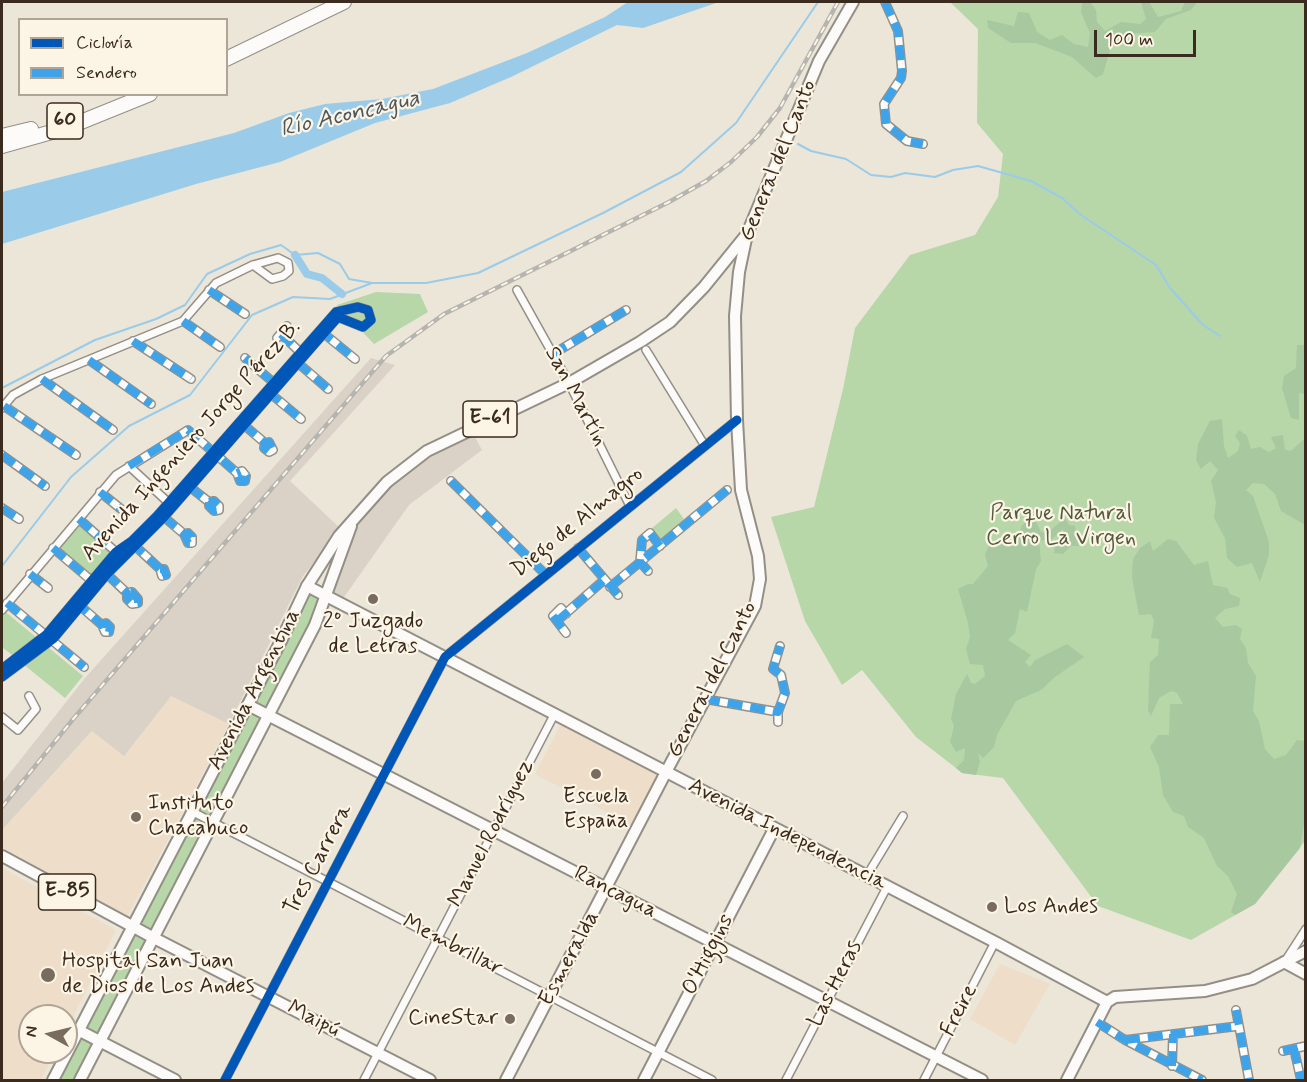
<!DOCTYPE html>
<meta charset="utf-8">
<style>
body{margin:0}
#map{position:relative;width:1307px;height:1082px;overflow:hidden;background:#ebe6d8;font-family:Mynerve,sans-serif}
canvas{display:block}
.frame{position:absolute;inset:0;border:3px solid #3b2a1e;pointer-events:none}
.legend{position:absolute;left:18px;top:18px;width:210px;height:78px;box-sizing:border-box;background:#fcf5e5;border:2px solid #afa495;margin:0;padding:8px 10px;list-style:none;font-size:18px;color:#3b2a1e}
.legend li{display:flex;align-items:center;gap:12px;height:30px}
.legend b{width:30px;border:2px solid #afa495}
.north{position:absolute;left:18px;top:1004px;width:60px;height:60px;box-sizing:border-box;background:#fcf5e5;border:2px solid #afa495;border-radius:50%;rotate:278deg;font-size:16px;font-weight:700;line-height:24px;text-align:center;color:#3b2a1e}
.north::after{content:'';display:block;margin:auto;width:21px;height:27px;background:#796c5f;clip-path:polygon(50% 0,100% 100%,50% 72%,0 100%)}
.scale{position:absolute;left:1094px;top:30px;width:102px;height:27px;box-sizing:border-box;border:3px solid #3b2a1e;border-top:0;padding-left:8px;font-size:18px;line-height:21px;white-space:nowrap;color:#3b2a1e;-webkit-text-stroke:4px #fcf5e5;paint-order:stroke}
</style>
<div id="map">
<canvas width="1307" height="1082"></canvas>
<div class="frame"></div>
<ul class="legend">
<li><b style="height:8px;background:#0057b8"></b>Ciclovía</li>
<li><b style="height:8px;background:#3fa3ea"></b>Sendero</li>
</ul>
<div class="north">N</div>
<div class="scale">100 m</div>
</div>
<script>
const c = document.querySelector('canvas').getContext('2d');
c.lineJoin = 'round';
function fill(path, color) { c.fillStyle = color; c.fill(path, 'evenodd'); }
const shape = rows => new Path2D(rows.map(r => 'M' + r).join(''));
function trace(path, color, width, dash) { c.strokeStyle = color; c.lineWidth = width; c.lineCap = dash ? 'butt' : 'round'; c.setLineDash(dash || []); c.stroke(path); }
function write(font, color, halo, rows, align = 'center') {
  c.font = font + ' Mynerve,sans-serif'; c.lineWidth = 4.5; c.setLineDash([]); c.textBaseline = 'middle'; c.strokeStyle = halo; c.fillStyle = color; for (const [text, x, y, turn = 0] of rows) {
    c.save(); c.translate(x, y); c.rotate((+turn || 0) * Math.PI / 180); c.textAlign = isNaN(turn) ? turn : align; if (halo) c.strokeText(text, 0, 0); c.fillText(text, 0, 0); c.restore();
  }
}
fill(shape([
 [171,696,229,724,127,917,2,847,2,830,93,731],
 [561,724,657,775,631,825,535,774],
 [2,868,116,930,66,1031,66,1016,30,1016,30,1052,55,1052,41,1080,2,1080],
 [1000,964,1050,984,1015,1045,970,1019]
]), '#edddc9');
fill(shape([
 [371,358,395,365,290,481,341,529,303,576,229,724,171,696,124,756,92,731,2,830,2,783,85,678],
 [471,430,482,450,409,505,342,600,333,595,357,526,390,486,428,456]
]), '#dad2c7');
fill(shape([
 [950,2,1305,2,1305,841,1255,904,1191,940,1098,906,1003,778,962,773,956,768,916,737,862,670,842,685,805,621,771,517,814,507,843,389,855,328,910,255,975,235,998,197,1003,154,977,123,978,29],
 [376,292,420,294,428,312,374,344,337,305],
 [676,508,684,519,660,540,651,529],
 [80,525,112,552,91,577,59,549],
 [309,592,326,599,75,1080,55,1080],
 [2,609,83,676,65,698,2,647]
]), '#b7d7a9');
fill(shape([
 [1082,2,1090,2,1096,10,1097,22,1105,31,1121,22,1140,24,1146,19,1141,2,1149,2,1158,17,1181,11,1185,2,1197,2,1191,10,1166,19,1155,32,1128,34,1112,43,1103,74,1096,78,1072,57,1035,43,1011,43,988,28,987,20,1014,26,1018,12,1029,13,1037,32,1050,40,1062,35,1074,44,1088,47,1090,33,1081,12],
 [1297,345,1306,345,1305,394,1299,393,1299,420,1291,418,1282,388,1284,376,1296,368],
 [1222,419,1224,446,1228,458,1238,451,1240,443,1235,436,1239,430,1247,436,1251,449,1260,447,1269,452,1276,448,1271,437,1283,435,1285,450,1291,451,1303,440,1305,440,1305,525,1281,511,1275,494,1264,484,1253,483,1246,490,1253,496,1269,542,1269,555,1260,582,1252,563,1237,567,1227,558,1225,538,1214,518,1216,502,1211,481,1218,470,1210,461,1201,469,1196,460,1198,444,1210,421],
 [1032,514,1041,532,1047,533,1065,518,1069,525,1075,526,1079,546,1071,546,1063,554,1054,553,1055,544,1064,536,1063,529,1052,539,1039,541,1041,561,1036,569,1027,612,1020,609,1015,633,1008,640,1031,655,1025,662,1030,667,1035,660,1067,644,1084,657,1055,677,1041,690,1016,701,997,735,994,747,983,758,978,753,980,762,976,775,962,773,956,768,964,760,965,748,956,752,950,742,954,726,951,719,956,694,967,674,971,683,975,684,985,676,983,665,970,664,966,649,970,637,968,623,958,589,968,584,973,584,988,566,985,555,989,545,1002,540,1013,541,1020,535,1021,527],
 [1168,539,1176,541,1194,565,1208,561,1213,585,1227,588,1230,594,1240,598,1239,606,1225,609,1215,618,1223,627,1236,625,1242,629,1240,639,1246,648,1248,663,1256,676,1253,711,1259,721,1265,749,1274,759,1286,755,1297,740,1305,741,1305,817,1300,848,1255,904,1235,915,1231,912,1237,894,1228,876,1217,866,1204,838,1188,827,1184,816,1173,812,1163,795,1159,767,1150,747,1158,735,1169,735,1170,704,1183,704,1177,693,1171,691,1159,698,1151,716,1148,710,1150,662,1158,655,1159,639,1151,638,1154,621,1151,614,1139,615,1132,578,1133,559,1140,548,1150,541,1153,551]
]), '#a8c89f');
fill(shape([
 [628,2,719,2,643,28,617,25,511,77,450,103,375,123,280,162,196,184,2,244,2,192,234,133,289,113,325,104,382,99,433,89,527,53,605,17]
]), '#9acbe9');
trace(shape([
 [798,144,811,151,846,159,871,175,891,177,905,173,935,177,953,170,978,166,1031,181,1062,198,1081,215,1156,265,1170,288,1203,325,1220,336],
 [2,388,95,340,156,319,185,305,207,274,250,254,281,245,295,255,318,253,340,264,349,279,372,283],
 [2,566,71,477,129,426,190,395,252,315,293,297,330,299,372,283,426,283,478,273,603,213,681,172,736,123,818,2]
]), '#9acbe9', 2);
trace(shape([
 [295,255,307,274,322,278,342,294]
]), '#9acbe9', 8);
const street = shape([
 [885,2,898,31,902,71,901,78,884,104,886,124,907,141,923,144],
 [209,290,245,314],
 [517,290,569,383,630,506],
 [183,321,220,347],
 [322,332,355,359],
 [281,334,300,352],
 [277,338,287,326],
 [133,341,191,379],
 [646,350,705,446],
 [553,354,626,310],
 [245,358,274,383,271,394,301,419],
 [89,360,151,404],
 [298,363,328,389],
 [42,379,113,430],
 [4,406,76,455],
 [2,408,13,395,42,379,183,321,216,283,253,265,278,258,288,263,289,271,283,276,272,279,253,265],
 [244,425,265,443,264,448,269,452,273,450,269,442,265,443],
 [2,455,45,486],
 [129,466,171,505],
 [451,481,545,574],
 [190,487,209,502,209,506,214,511,219,510,219,506,214,501,209,502],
 [100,492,121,509],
 [2,508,19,519],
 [164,517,184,534,188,543,192,543,192,537,188,533,184,534],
 [79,519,116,552],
 [134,545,160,569,162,576,166,575,164,569,160,569],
 [53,548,92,581],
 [578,548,618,595],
 [648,571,640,562,642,540,650,533,660,546],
 [30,574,48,588],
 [107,574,127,593,127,599,132,604,138,603,138,599,132,592,127,593],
 [610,587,727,490],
 [7,603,84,667],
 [78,604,102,625,105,632,109,632,110,627,106,623,102,625],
 [2,610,116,475,188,430,237,473,240,481,245,481,246,476,242,471,237,473],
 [566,614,561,608,553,616,566,633],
 [557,621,604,580],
 [2,669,47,634,116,552,132,541,157,516,336,312,358,307,368,310,371,320,363,327,338,317,164,517,107,574,53,639,2,677],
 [705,699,778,712,785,693,781,675,773,669,780,646],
 [2,717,18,730,36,709,29,696],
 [778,722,778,712],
 [193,812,712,1080],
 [866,877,903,816],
 [1286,960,1306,929],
 [1236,1010,1249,1080],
 [1097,1022,1125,1040,1202,1080],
 [1125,1040,1239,1026],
 [1294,1049,1301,1080],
 [1283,1051,1306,1046],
 [1172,1066,1173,1034],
 [225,1080,445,657,737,420],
 [364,1080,554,715],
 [786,1080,887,887],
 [924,1080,995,942]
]);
const secondary = shape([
 [307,586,995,942,1107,1002],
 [248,705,982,1080],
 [154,938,430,1080],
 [1284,962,1306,974],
 [1107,1002,1115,997,1205,991,1252,979,1306,951],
 [80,1031,175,1080],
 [506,1080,666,772,755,606,760,579,758,556,741,490,737,420,735,316,739,272,747,234],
 [644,1080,774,829],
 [1067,1080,1107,1002]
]);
const primary = shape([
 [2,856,154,938],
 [53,1080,281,641,307,586,339,536,387,482,427,451,569,383,640,342,670,322,704,287,747,234,819,61,853,2],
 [80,1080,315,625,351,526]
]);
const highway = shape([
 [226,59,344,2],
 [2,136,31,129],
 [2,146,66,128,150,94]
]);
trace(street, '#948f86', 10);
trace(secondary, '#948f86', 14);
trace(primary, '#948f86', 14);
trace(highway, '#948f86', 16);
trace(street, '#fcfbf9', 7);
trace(secondary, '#fcfbf9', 10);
trace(primary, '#fcfbf9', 10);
trace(highway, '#fcfbf9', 14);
const rail = shape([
 [2,807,74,718,386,356,444,314,669,202,706,181,731,162,757,137,780,108,838,2]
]);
trace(rail, '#b6b4b0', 4.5);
trace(rail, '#fcf5e5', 2, [7]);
trace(shape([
 [885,2,898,31,902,71,901,78,884,104,886,124,907,141,923,144],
 [209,290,245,314],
 [183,321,220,347],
 [320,330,355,359],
 [281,334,300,352],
 [133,341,191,379],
 [553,354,626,310],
 [245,358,274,383,271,394,301,419],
 [89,360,151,404],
 [298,363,328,389],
 [42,379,113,430],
 [4,406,76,455],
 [244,425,265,443,264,448,269,452,273,450,269,442,265,443],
 [2,455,45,486],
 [129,466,188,430,237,473,240,481,245,481,246,476,242,471,237,473],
 [451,481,545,574],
 [190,487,209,502,209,506,214,511,219,510,219,506,214,501,209,502],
 [100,492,121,509],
 [2,508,19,519],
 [164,517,184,534,188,543,192,543,192,537,188,533,184,534],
 [79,519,116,552],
 [132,543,160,569,162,576,166,575,164,569,160,569],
 [53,548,92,581],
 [578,548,618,595],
 [648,571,640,562,642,540,650,533,660,546],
 [30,574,48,588],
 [107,574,127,593,127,599,132,604,138,603,138,599,132,592,127,593],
 [610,587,727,490],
 [76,602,102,625,105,632,109,632,110,627,106,623,102,625],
 [7,603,84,667],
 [553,616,566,633],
 [557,621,604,580],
 [705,699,778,712,785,693,781,675,773,669,780,646],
 [1236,1010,1249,1080],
 [1097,1022,1125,1040,1202,1080],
 [1125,1040,1239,1026],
 [1294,1049,1301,1080],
 [1283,1051,1306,1046],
 [1172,1066,1173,1034]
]), '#3fa3ea', 8, [15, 8]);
trace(shape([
 [2,669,47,634,116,552,132,541,157,516,336,312,358,307,368,310,371,320,363,327,338,317,164,517,107,574,53,639,2,677],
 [225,1080,445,657,737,420]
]), '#0057b8', 9);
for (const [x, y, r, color] of [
 [373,599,6,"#796c5f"],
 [596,774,6,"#796c5f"],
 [136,817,6,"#796c5f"],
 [992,907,6,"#796c5f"],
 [48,975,8,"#796c5f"],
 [510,1019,6,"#796c5f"]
]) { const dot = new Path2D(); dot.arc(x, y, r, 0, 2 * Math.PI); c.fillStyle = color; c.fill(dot); trace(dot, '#fcf5e5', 2); }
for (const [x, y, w] of [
 [65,121,36],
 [490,419,54],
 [67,892,57]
]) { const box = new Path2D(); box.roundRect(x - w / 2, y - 18, w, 36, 4.5); c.fillStyle = '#fcf5e5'; c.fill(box); trace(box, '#3b2a1e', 1.5); }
write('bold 21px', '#3b2a1e', null, [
 ["60",65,121],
 ["E-61",490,419],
 ["E-85",67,892]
]);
write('22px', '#3b2a1e', '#fcf5e5', [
 ["General del Canto",779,161,-68],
 ["San Martín",575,397,62],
 ["Avenida Ingeniero Jorge Pérez B.",192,441,-48],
 ["Diego de Almagro",578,523,-39],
 ["General del Canto",713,680,-63],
 ["Avenida Argentina",255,690,-63],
 ["Manuel Rodríguez",492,834,-63],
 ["Avenida Independencia",787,835,27],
 ["Tres Carrera",319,860,-62],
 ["Rancagua",615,893,27],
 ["Membrillar",452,946,27],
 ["O'Higgins",709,955,-63],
 ["Esmeralda",570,959,-62],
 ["Las Heras",836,984,-63],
 ["Freire",960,1011,-63],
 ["Maipú",313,1020,27]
]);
write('22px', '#535a3c', '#fcf5e5', [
 ["Parque Natural",1061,514],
 ["Cerro La Virgen",1061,539]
]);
write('22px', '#3b2a1e', '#fcf5e5', [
 ["2º Juzgado",373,622,"center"],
 ["de Letras",373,647,"center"],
 ["Escuela",596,797,"center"],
 ["España",596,822,"center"],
 ["Instituto",148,804],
 ["Chacabuco",148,829],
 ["Los Andes",1004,907],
 ["Hospital San Juan",62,962],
 ["de Dios de Los Andes",62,987],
 ["CineStar",498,1019,"right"]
], 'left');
write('italic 24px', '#4d575d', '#fcf5e5', [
 ["Río Aconcagua",350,115,-13]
]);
</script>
